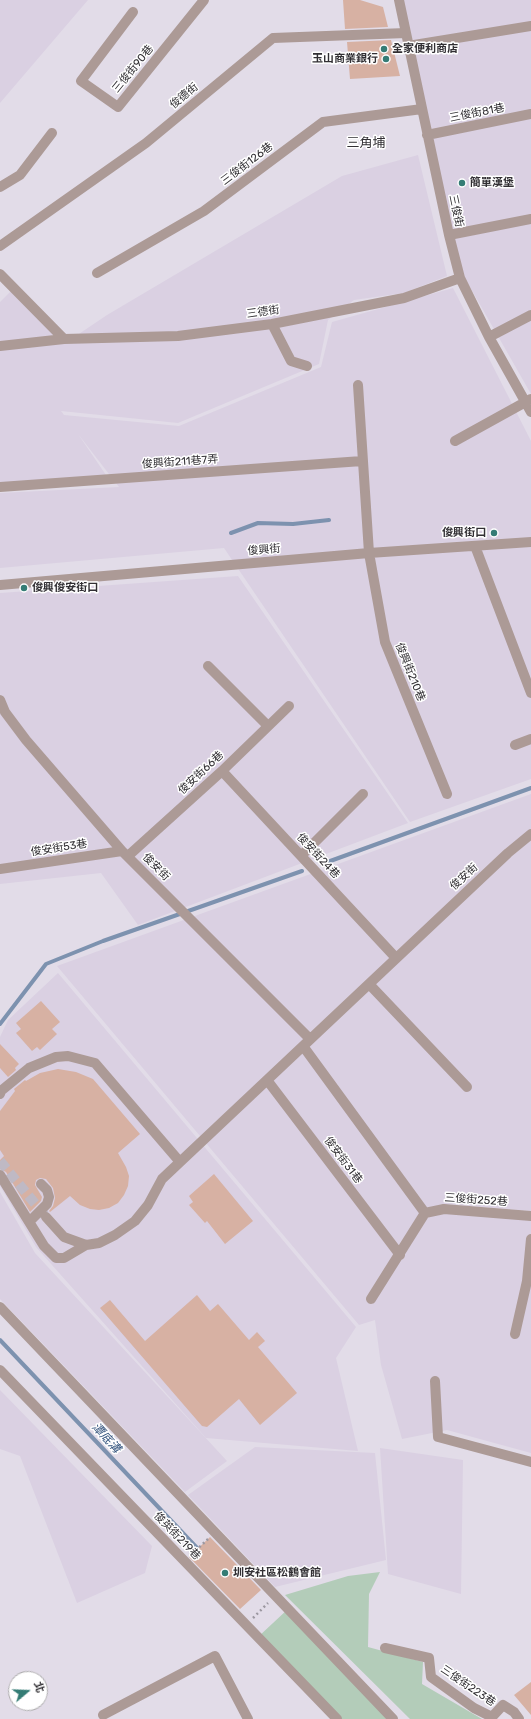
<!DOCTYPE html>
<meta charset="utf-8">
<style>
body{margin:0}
#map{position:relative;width:531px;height:1719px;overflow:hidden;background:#e2dce8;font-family:Rubik,"Noto Sans TC",sans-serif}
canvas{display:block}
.north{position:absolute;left:8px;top:1671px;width:40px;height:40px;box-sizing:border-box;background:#fff;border:1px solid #adacad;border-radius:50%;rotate:71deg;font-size:11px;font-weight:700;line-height:16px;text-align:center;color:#312f33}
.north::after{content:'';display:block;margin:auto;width:14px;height:18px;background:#347c75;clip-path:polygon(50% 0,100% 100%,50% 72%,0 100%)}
</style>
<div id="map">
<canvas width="531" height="1719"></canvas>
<div class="north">北</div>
</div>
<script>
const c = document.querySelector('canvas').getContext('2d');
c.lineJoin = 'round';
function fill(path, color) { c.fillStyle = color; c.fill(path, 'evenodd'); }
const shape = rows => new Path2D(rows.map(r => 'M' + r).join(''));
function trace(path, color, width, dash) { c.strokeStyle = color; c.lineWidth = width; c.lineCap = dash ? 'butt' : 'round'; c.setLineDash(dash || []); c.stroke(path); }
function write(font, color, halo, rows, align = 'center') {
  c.font = font + ' Rubik,"Noto Sans TC",sans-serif'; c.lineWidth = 3; c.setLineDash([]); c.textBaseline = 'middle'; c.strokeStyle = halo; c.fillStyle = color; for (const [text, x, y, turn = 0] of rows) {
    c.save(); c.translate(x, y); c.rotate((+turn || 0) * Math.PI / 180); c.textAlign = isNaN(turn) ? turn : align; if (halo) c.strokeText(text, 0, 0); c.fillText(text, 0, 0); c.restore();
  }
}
fill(shape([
 [0,0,88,0,0,103],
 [401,0,531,0,531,394,462,273],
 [418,155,447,276,404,293,354,300,328,320,319,364,178,423,61,411,64,415,179,426,321,367,332,322,453,288,531,441,531,779,410,822,224,548,0,568,0,493,119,487,78,434,106,475,0,484,0,302,11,291,64,344,107,315,342,176],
 [238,576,408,823,138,925,101,873,0,884,0,593],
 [531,794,531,1211,447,1204,531,1217,531,1453,447,1430,402,1439,381,1365,375,1320,359,1325,57,966],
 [58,973,356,1327,336,1358,358,1451,206,1438,36,1247,0,1186,0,1037,8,1020],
 [0,1192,35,1253,227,1461,185,1492,0,1299],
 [0,1390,152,1546,145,1573,77,1603,20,1456,0,1449],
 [255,1447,375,1453,386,1560,275,1587,188,1495],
 [380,1448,463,1460,461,1594,388,1574]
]), '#dad0e2');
fill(shape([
 [380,1572,369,1594,368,1647,423,1662,422,1684,482,1719,410,1719,285,1595,348,1576],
 [288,1609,393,1719,337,1719,258,1637]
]), '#b3ccb9');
trace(shape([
 [231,533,258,523,293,524,329,520],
 [322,864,531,788],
 [0,1024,46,964,103,941,302,871],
 [0,1340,198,1549]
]), '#7d92af', 4);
fill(shape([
 [343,0,360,0,383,7,388,27,345,29],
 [391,40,400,76,350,79,347,42],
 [41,1001,60,1022,52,1029,57,1034,40,1050,37,1047,32,1051,16,1033,21,1029,16,1023],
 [0,1044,19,1064,15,1068,16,1070,8,1077,0,1068],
 [58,1069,76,1072,93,1079,140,1134,118,1153,126,1167,129,1176,128,1186,124,1195,118,1203,109,1208,99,1210,90,1209,80,1205,70,1196,50,1212,49,1211,53,1206,55,1198,53,1188,46,1179,40,1178,36,1180,35,1185,42,1197,41,1201,30,1212,6,1172,0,1169,0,1160,4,1156,0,1150,0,1111,15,1091,14,1089,25,1080,26,1081,40,1073],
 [214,1174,253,1221,225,1244,207,1221,205,1223,189,1205,193,1202,189,1196],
 [197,1295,210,1311,218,1304,249,1340,257,1332,265,1341,258,1347,297,1393,260,1425,239,1399,207,1427,202,1426,100,1308,110,1300,145,1341],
 [210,1537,261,1590,240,1609,189,1557],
 [531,1682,531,1715,514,1695]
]), '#d7b1a3');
trace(shape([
 [0,1161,46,1217]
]), '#bfb9c4', 10, [10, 5]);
trace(shape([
 [192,1554,208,1539],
 [253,1618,268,1603]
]), '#9c98a1', 2.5, [2, 3]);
trace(shape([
 [399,0,449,235,460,278,489,337,531,412],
 [133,12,81,81,118,107,204,0],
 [408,46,531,26],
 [427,135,531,114],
 [0,187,20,175,52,133],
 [449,235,531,219],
 [0,246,146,143,273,38,406,33],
 [97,273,204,211,323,122,422,109],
 [0,274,64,339],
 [272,324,291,361,307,366],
 [489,337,531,315],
 [0,346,64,339,178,336,272,324,404,298,460,278],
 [358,385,369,553,385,642,447,794],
 [455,441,531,399],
 [0,487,362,461],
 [475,546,531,693],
 [0,585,369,553,531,542],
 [208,666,268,726],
 [0,700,5,712,26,740,122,851,310,1039],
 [515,745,531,739],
 [222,771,396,958],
 [128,856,222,771,289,706],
 [301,856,363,794],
 [0,869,122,851],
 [369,984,467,1087],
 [303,1046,425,1213],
 [267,1080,400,1255],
 [0,1094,1,1091,29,1068,56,1057,68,1056,95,1063,180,1162],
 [0,1175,44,1246,56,1258,64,1258,86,1245],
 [46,1217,64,1237,86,1245,99,1243,115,1235,135,1221,148,1205,162,1179,180,1162,508,853,531,834],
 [30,1221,47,1204,49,1197,47,1190,41,1184],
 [371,1299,425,1213,444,1209,531,1216],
 [0,1307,393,1719],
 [515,1334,527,1281,531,1239],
 [0,1370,337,1719],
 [435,1381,438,1437,531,1462],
 [385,1648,429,1658,431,1677,474,1708,492,1717,503,1705,514,1712,519,1719],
 [103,1715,215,1656,248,1719]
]), '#ac9a96', 10);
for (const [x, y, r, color] of [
 [384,49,4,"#347c75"],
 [386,59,4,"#347c75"],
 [462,183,4,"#347c75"],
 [494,533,4,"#347c75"],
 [24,588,4,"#347c75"],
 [225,1573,4,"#347c75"]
]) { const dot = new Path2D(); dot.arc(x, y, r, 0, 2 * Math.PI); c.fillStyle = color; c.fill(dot); trace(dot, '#fff', 1.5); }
write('bold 11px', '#312f33', '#fff', [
 ["全家便利商店",392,49],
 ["玉山商業銀行",378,59,"right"],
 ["簡單漢堡",470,183],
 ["俊興街口",486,533,"right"],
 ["俊興俊安街口",32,588],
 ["圳安社區松鶴會館",233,1573]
], 'left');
write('11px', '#312f33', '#fff', [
 ["三俊街90巷",133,69,-51],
 ["俊德街",184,96,-40],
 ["三俊街81巷",477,113,-11],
 ["三俊街126巷",247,164,-37],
 ["三俊街",456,211,78],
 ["三德街",263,312,-8],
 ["俊興街211巷7弄",180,462,-4],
 ["俊興街",264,550,-5],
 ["俊興街210巷",410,672,68],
 ["俊安街66巷",201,773,-43],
 ["俊安街53巷",59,848,-9],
 ["俊安街24巷",318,856,47],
 ["俊安街",156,867,45],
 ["俊安街",464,877,-43],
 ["俊安街31巷",343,1160,53],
 ["三俊街252巷",476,1200,4],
 ["俊英街219巷",177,1536,46],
 ["三俊街223巷",468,1686,34]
]);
write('italic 12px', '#34547e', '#fff', [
 ["潭底溝",106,1438,47]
]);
write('13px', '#312f33', '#fff', [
 ["三角埔",366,143]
]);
</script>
